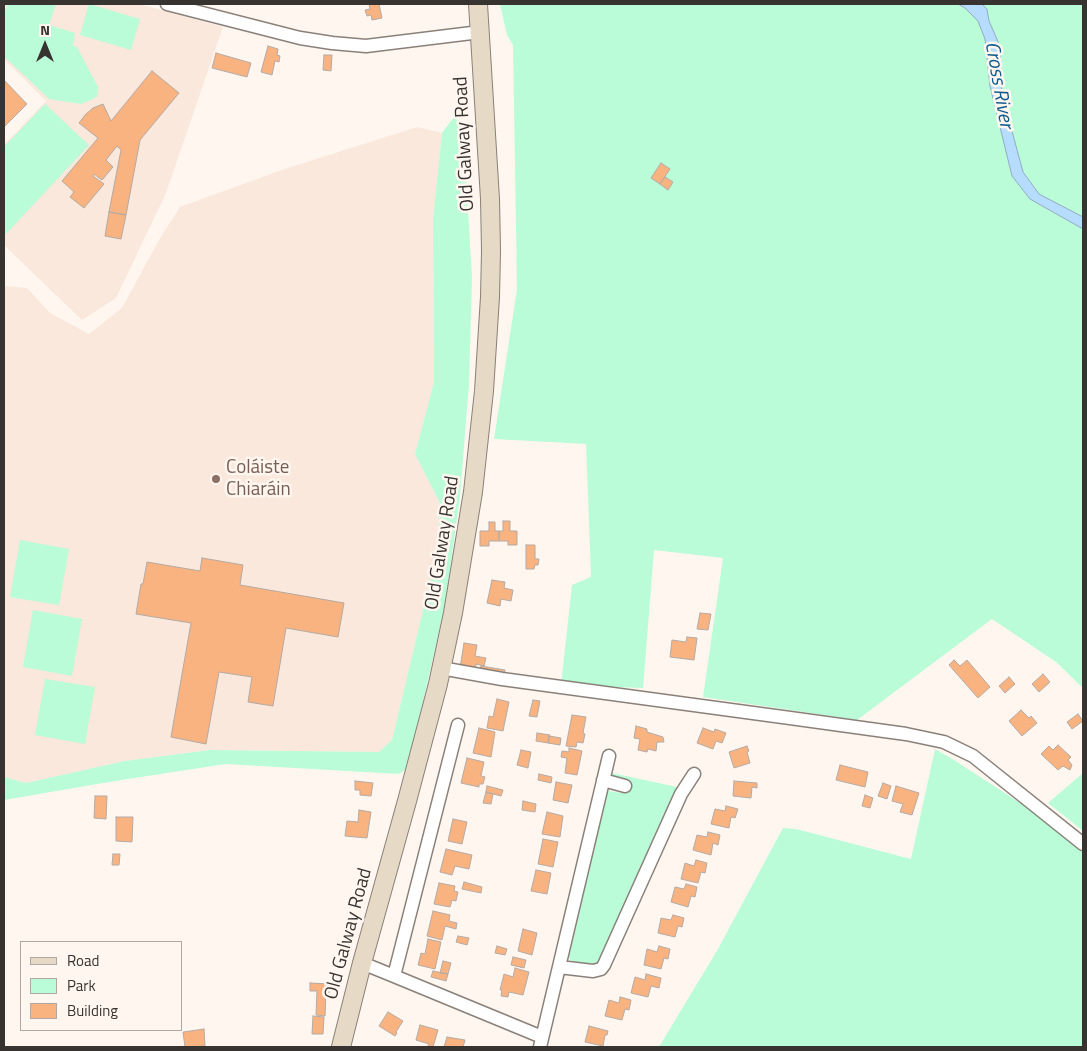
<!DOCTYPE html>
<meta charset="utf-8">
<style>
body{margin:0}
#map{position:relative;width:1087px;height:1051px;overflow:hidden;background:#fff6f0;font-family:"Titillium Web",sans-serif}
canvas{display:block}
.frame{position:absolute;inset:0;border:5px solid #373330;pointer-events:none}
.legend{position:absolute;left:20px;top:941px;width:162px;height:90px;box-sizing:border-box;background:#fff6f0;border:1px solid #afa8a3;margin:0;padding:6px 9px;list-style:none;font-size:15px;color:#373330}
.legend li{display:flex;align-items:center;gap:10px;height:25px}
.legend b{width:25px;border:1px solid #afa8a3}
.north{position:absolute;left:20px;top:20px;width:50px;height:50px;-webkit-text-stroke:4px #fff6f0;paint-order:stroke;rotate:0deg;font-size:14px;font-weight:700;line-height:20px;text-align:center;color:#373330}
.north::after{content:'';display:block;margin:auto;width:18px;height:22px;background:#373330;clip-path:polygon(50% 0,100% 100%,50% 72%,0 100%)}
</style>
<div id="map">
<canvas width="1087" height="1051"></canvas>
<div class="frame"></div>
<ul class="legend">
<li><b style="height:6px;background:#e6d9c5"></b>Road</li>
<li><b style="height:14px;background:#b9fcd7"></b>Park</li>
<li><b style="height:14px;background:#f8b381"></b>Building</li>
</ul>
<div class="north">N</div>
</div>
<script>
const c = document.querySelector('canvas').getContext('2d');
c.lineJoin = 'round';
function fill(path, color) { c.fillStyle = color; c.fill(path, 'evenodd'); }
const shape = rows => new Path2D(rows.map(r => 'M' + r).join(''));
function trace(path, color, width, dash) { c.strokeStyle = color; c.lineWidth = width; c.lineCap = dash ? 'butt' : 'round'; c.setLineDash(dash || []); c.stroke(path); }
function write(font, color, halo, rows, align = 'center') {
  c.font = font + ' "Titillium Web",sans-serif'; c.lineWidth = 5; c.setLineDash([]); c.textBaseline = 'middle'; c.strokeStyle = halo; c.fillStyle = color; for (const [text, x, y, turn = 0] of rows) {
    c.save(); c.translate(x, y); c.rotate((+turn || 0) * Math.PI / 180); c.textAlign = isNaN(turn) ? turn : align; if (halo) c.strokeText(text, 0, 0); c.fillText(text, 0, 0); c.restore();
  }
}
fill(shape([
 [4,4,139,4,223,27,166,193,116,298,82,320,4,245,4,145,46,101,4,59],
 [417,127,442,133,433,218,434,382,415,454,441,505,435,560,392,740,379,752,210,750,125,761,26,783,4,777,4,286,27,288,50,313,89,334,122,308,159,240,180,207,282,170]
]), '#f9e8db');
fill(shape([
 [8,4,56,4,49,25,75,33,73,46,77,47,98,87,97,97,81,104,49,99,4,56,4,14],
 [89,4,140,19,131,50,80,35],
 [500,4,958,4,965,8,978,21,985,39,990,86,1012,176,1030,199,1083,229,1083,688,1056,662,992,619,857,720,703,697,723,558,654,550,643,688,561,685,572,585,591,577,586,444,494,439,517,289,513,45,507,35],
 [982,4,1083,4,1083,217,1039,194,1023,172,1002,94,1000,46,989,21,987,9],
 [45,104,89,145,6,234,4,232,4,147],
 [454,117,463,125,472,278,469,384,460,496,445,605,408,768,399,774,226,764,121,780,4,800,4,777,26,783,125,761,210,750,379,752,392,740,435,560,441,505,415,454,434,382,433,218,442,133],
 [20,540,69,549,59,605,10,597],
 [33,610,82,619,72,676,23,667],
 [45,679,95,687,85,744,35,735],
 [935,749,954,760,1031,810,1083,852,1083,1047,659,1047,718,949,783,828,796,829,911,859],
 [612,773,677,787,602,956,596,965,575,963,570,960,566,949,603,795,609,791,622,793,625,783,612,778],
 [1083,773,1083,831,1048,803]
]), '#b9fcd7');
const water = shape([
 [958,4,982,4,987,9,989,21,1000,46,1002,94,1023,172,1039,194,1083,217,1083,229,1030,199,1012,176,990,86,985,39,978,21,965,8,958,4]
]);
fill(water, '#b6ddff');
trace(water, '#90aac1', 1);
const building = shape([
 [369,4,379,4,382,18,372,20,371,15,367,16,365,10,370,9,369,4],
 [268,46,278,49,277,55,280,56,279,62,275,61,272,75,261,72,268,46],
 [216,53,251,63,247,77,212,68,216,53],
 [324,55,332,55,331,71,323,70,324,55],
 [152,71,179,93,140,140,126,215,109,212,121,150,117,146,106,160,113,167,102,180,94,174,93,176,104,184,84,208,70,197,74,192,62,181,98,138,79,123,85,115,93,108,103,104,111,121,152,71],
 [4,80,27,104,5,126,4,124,4,80],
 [661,163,670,169,660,184,651,178,661,163],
 [665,177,673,182,668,190,660,184,665,177],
 [109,212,126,215,121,239,105,236,109,212],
 [503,521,510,521,510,531,517,531,517,545,508,545,508,541,499,541,499,531,503,531,503,521],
 [489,522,495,522,495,531,499,531,499,541,489,541,489,546,480,546,480,531,489,531,489,522],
 [526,545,535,545,535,559,539,559,538,565,535,565,534,569,526,569,526,545],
 [202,558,243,565,240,585,344,603,338,637,286,628,273,706,248,702,252,677,219,672,206,744,171,737,191,623,136,614,141,584,143,584,147,562,200,571,202,558],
 [492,580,505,582,504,588,513,590,511,601,501,599,500,606,487,603,492,580],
 [700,613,711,614,708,630,697,629,700,613],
 [687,637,697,638,694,660,670,657,672,640,686,642,687,637],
 [464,643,477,645,475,656,486,658,484,666,476,664,475,671,460,668,464,643],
 [954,660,960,666,967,660,990,687,978,698,949,665,954,660],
 [481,666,505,670,504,677,480,673,481,666],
 [1043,674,1050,682,1039,692,1032,684,1043,674],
 [1009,677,1015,684,1005,693,999,686,1009,677],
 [497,699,509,702,503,731,487,728,489,716,493,717,497,699],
 [533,700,540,701,537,717,529,716,533,700],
 [1021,710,1029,718,1031,716,1037,723,1022,736,1009,721,1021,710],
 [1078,714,1083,721,1072,729,1067,722,1078,714],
 [572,715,586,717,583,733,585,734,583,743,577,742,576,747,566,746,572,715],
 [636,726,647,729,647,732,663,737,664,742,657,742,656,751,648,749,647,752,638,750,640,739,634,738,636,726],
 [479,728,495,732,491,757,473,753,479,728],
 [703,728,714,732,715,729,726,733,722,743,716,741,713,749,697,743,703,728],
 [537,733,550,735,548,743,536,741,537,733],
 [549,736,561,738,560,745,548,743,549,736],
 [1058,745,1071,757,1068,760,1072,765,1070,770,1063,766,1058,770,1041,754,1049,746,1053,750,1058,745],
 [747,746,749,751,747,752,750,763,734,768,729,752,747,746],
 [569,748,582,751,577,775,565,773,567,758,561,757,562,751,569,752,569,748],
 [521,750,531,752,528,768,517,765,521,750],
 [467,758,484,762,481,776,485,777,483,784,479,784,479,787,461,783,467,758],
 [840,765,868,772,865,787,836,780,840,765],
 [539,774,552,777,551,783,538,780,539,774],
 [355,781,373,783,371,796,360,795,360,790,355,790,355,781],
 [734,781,757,783,757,788,752,787,751,798,733,796,734,781],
 [556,782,572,785,568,803,553,800,556,782],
 [883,783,891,786,887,799,878,796,883,783],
 [487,786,503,790,501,796,486,792,487,786],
 [896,786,919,793,912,815,900,812,903,804,892,801,896,786],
 [486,792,493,794,491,804,483,803,486,792],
 [865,795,873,798,870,808,862,806,865,795],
 [95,796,107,796,106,819,94,818,95,796],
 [523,801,536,804,535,812,522,810,523,801],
 [726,806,738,809,735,818,731,817,729,828,711,824,715,809,725,811,726,806],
 [359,810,371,812,367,838,345,836,347,821,358,822,359,810],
 [547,812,563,816,560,837,542,834,547,812],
 [116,817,133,817,132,842,116,841,116,817],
 [453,819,467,822,462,844,448,841,453,819],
 [708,832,720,835,718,845,713,843,711,855,693,850,697,835,707,837,708,832],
 [543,839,558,842,553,867,538,864,543,839],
 [446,849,472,855,469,869,455,866,452,875,440,872,446,849],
 [113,854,120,854,119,865,112,865,113,854],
 [696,860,707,863,705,873,701,872,698,883,681,879,685,863,694,866,696,860],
 [536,870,551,873,547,894,531,891,536,870],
 [464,882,482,887,481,893,462,889,464,882],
 [439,883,455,886,454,891,458,892,456,901,452,900,450,907,434,904,439,883],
 [686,884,697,887,695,897,691,896,688,907,671,902,675,887,684,889,686,884],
 [433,911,450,915,449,921,457,923,456,929,445,926,442,940,427,936,433,911],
 [673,915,684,918,682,927,678,926,675,937,658,933,661,918,671,920,673,915],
 [523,929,537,933,532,955,518,951,523,929],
 [458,936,469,938,467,945,456,942,458,936],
 [428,939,441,942,435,969,418,965,421,953,425,954,428,939],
 [497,946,507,949,505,955,495,953,497,946],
 [659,946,670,949,668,959,664,958,661,969,644,965,647,949,657,952,659,946],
 [513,957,526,960,524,968,511,965,513,957],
 [443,961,451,963,448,974,440,973,443,961],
 [515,968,529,972,523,995,509,992,508,997,501,996,502,990,500,990,504,974,513,977,515,968],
 [433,971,448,974,446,981,431,977,433,971],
 [646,974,661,978,659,988,651,986,648,997,631,993,635,977,645,980,646,974],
 [310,983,330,984,329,993,326,993,325,1016,316,1015,317,991,310,991,310,983],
 [620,997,631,1000,629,1010,625,1009,622,1020,605,1016,609,1000,619,1003,620,997],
 [388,1012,403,1021,396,1032,397,1033,395,1036,379,1026,388,1012],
 [313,1016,324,1017,323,1034,312,1034,313,1016],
 [420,1025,438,1030,433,1047,428,1046,429,1044,416,1040,420,1025],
 [589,1026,608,1031,607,1035,605,1035,603,1046,585,1042,589,1026],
 [204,1029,205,1046,185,1047,183,1032,204,1029],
 [447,1037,465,1040,463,1047,444,1047,447,1037]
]);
fill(building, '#f8b381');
trace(building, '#b5aaa3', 1);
const street = shape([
 [167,4,300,38,332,43,366,46,480,32],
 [441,668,502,679,790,718,906,734,944,742,973,756,1083,844],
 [603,780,625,786],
 [362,963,394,976,458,725],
 [559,967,593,971,601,969,604,965,681,794,694,774],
 [394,976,542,1037],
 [540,1047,609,756]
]);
const secondary = shape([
 [341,1047,362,963,407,801,438,684,453,613,473,492,484,391,490,297,491,251,490,199,478,4]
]);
trace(street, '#8a8079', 15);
trace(secondary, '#8a8079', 20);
trace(street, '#fff', 12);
trace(secondary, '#e6d9c5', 18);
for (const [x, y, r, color] of [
 [216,479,5,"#8d6e63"]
]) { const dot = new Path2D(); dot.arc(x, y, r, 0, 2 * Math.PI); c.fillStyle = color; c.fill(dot); trace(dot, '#fff6f0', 2); }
write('19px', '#373330', '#fff6f0', [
 ["Old Galway Road",465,144,-93],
 ["Old Galway Road",443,543,-81],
 ["Old Galway Road",349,934,-75]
]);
write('19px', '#785e54', '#fff6f0', [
 ["Coláiste",226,468],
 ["Chiaráin",226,490]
], 'left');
write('italic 20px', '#105c8e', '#fff6f0', [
 ["Cross River",998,85,80]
]);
</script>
